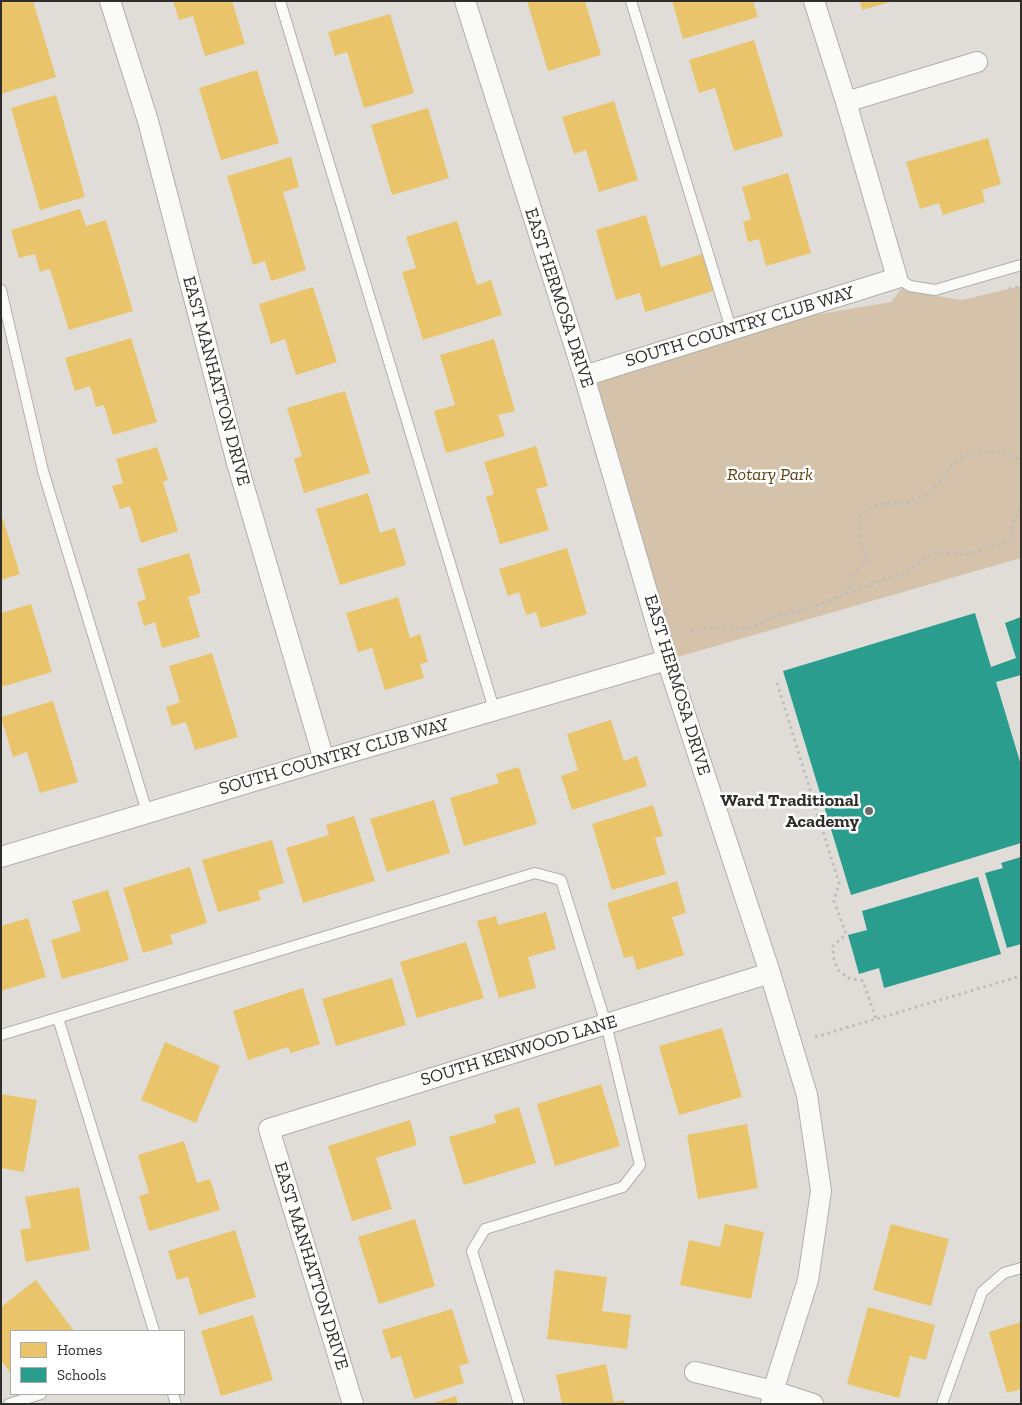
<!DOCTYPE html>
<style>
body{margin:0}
#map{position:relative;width:1022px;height:1405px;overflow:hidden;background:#e0ddd9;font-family:"Zilla Slab",serif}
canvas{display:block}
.frame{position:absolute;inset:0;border:2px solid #302e2b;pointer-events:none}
.legend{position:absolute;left:10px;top:1330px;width:175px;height:65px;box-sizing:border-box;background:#fff;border:1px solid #acabaa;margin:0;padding:6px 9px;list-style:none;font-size:15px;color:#302e2b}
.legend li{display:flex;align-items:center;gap:10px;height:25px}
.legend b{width:25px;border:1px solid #acabaa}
</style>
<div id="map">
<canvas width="1022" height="1405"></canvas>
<div class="frame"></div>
<ul class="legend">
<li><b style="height:14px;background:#e9c46a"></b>Homes</li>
<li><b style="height:14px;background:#2a9d8f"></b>Schools</li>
</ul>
</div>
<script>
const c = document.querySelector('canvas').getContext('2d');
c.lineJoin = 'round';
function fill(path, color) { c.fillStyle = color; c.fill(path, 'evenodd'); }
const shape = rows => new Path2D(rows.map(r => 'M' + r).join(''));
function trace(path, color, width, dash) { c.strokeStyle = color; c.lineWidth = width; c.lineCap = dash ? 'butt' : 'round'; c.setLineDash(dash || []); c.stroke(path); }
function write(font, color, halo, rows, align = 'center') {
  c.font = font + ' "Zilla Slab",serif'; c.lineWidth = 5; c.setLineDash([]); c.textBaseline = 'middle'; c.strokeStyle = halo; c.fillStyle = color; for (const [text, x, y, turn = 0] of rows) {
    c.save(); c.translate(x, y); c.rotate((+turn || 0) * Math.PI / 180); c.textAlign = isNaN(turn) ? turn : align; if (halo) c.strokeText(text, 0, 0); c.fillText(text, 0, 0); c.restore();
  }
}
fill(shape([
 [908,280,925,294,962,300,1021,286,1021,558,667,660,584,376,731,329,891,302]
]), '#d5c2aa');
fill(shape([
 [1,1,33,1,56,77,1,94],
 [173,1,232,1,245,44,205,56,193,16,179,20],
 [527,1,585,1,601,55,548,71],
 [672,1,753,1,758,17,683,39],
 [860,1,890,1,890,2,862,10],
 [390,14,414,93,364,108,347,52,335,56,328,32],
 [754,40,783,136,734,151,715,88,699,93,689,60],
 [257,70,279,143,221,160,199,88],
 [56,95,85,197,40,210,11,108],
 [614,101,638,180,599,192,586,150,574,154,562,117],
 [428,108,449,178,392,195,371,125],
 [988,138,1001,184,982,190,985,202,943,215,939,203,920,209,906,162],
 [291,157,299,187,283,192,306,270,271,281,265,261,253,265,227,176],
 [788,173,811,253,766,266,759,239,748,242,743,222,751,219,742,187],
 [80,209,86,226,106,220,133,311,69,330,50,269,40,272,35,254,19,258,11,230],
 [646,215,661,267,702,254,713,291,645,312,640,293,616,300,596,230],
 [457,221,477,285,491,280,502,315,423,340,402,272,416,268,406,237],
 [313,287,337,362,296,375,285,339,271,344,259,304],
 [131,338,157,422,113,435,104,405,96,407,90,386,75,391,65,358],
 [494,339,515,411,498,415,505,436,446,453,434,411,455,405,440,355],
 [345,391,370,473,304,493,294,459,302,456,287,408],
 [536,446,548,486,536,489,549,530,500,544,486,497,494,494,484,462],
 [157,447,168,480,163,482,178,531,141,543,130,506,120,509,112,486,123,483,116,459],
 [368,493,380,533,395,528,406,565,340,585,316,509],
 [1,513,20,574,1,580],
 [567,548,587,614,541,628,536,612,526,615,519,592,508,596,499,569],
 [189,553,201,593,188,597,200,637,162,648,155,622,144,626,137,602,146,599,137,569],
 [398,597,410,638,420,634,428,662,420,664,424,678,385,690,372,648,358,652,346,613],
 [31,604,52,672,1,687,1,613],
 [212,653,238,737,195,750,186,722,172,726,166,707,180,702,169,666],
 [53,701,78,782,40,793,27,752,13,757,1,717],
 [611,720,624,761,637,756,647,786,572,810,561,776,578,770,567,734],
 [519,767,537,824,464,846,450,798,499,783,496,774],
 [434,800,450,853,387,872,370,819],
 [653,805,663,836,655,838,666,874,612,890,592,824],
 [354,816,375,881,303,903,286,848,329,835,326,825],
 [272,840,284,883,258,891,261,900,218,912,202,860],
 [190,867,207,923,170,935,173,944,143,953,123,888],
 [677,881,686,913,672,917,684,955,637,970,633,956,624,958,607,903],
 [108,890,129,960,62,979,51,940,81,931,72,901],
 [546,912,556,949,528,957,536,988,499,998,477,921,496,916,498,925],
 [28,918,46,977,1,991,1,926],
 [466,942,484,998,417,1018,400,962],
 [392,978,406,1025,336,1046,322,999],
 [303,988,320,1044,291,1053,288,1047,248,1060,233,1011],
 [722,1028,742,1097,679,1115,659,1046],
 [165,1042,220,1066,196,1123,141,1100],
 [601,1084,620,1146,555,1166,537,1104],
 [1,1094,37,1100,24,1172,1,1168],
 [519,1107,536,1163,464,1185,449,1137,496,1123,494,1115],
 [410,1120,417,1145,376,1158,392,1209,352,1221,328,1146],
 [747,1124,758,1188,698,1199,687,1135],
 [184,1141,197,1183,210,1179,220,1210,149,1231,139,1196,149,1193,138,1155],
 [79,1187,90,1250,26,1262,20,1230,31,1228,25,1197],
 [415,1219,435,1286,379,1304,358,1237],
 [725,1224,764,1232,751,1299,680,1285,689,1240,720,1247],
 [891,1224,949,1239,931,1306,873,1290],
 [235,1230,256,1297,199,1315,188,1277,177,1280,168,1251],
 [555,1270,607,1277,602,1311,631,1315,627,1349,547,1339],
 [36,1280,74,1331,11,1331,11,1374,1,1360,1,1307],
 [868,1307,935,1325,926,1360,910,1356,899,1398,847,1384],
 [452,1309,469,1363,459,1366,464,1383,414,1399,401,1356,391,1359,382,1330],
 [253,1315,273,1380,221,1396,201,1331],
 [1021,1322,1021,1389,1007,1393,989,1332],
 [606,1364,614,1402,624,1400,625,1404,562,1404,556,1375],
 [456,1396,458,1404,433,1404,433,1403]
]), '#e9c46a');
fill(shape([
 [975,613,991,667,1016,658,1005,623,1021,617,1021,675,996,682,1021,765,1021,843,851,895,783,671],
 [1021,857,1021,944,1007,948,985,873,1003,868,1001,863],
 [978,877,1001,954,884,988,879,968,859,974,848,935,867,930,862,911]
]), '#2a9d8f');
const service = shape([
 [280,1,494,709],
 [631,1,731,329],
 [897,278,910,286,935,290,1021,265],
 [1,290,43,471,147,812],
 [58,1018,154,1331],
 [1,1035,535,873,561,880,606,1024,640,1165,623,1187,485,1229,472,1251,519,1404],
 [173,1394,176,1404],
 [9,1404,41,1394],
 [942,1404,982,1292,1004,1273,1021,1268]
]);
const minor = shape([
 [110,1,148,121,237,463,324,760],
 [465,1,584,376,667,660,770,973,807,1095,821,1191,808,1280,773,1391,771,1404],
 [846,102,977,62],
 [584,376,897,278,846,102,814,1],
 [1,857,324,760,667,660],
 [695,1372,773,1391,813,1404],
 [353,1404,269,1129,770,973]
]);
trace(service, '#b0aeab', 12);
trace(minor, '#b0aeab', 22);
trace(shape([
 [1009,289,1021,286],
 [845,594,854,573,867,560,860,537,860,517,870,507,886,503,906,503,926,495,941,481,954,462,974,452,1000,451,1021,460],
 [691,631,713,627,732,630,753,627,776,616,810,608,885,579,906,573,927,557,938,552,966,555,1011,540,1012,525,1021,508],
 [777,683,839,883,834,901,846,934,833,946,833,956,837,969,848,978,863,981,876,1019],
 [815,1037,1021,976]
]), '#bebdbb', 3, [2.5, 4]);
trace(service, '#fafaf9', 10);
trace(minor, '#fafaf9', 20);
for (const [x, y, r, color] of [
 [869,811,5,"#6e6b68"]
]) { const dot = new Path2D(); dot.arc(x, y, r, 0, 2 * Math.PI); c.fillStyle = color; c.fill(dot); trace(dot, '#fff', 2); }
write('18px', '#302e2b', '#fff', [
 ["EAST HERMOSA DRIVE",559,298,72],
 ["SOUTH COUNTRY CLUB WAY",740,327,-17],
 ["EAST MANHATTON DRIVE",216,381,75],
 ["EAST HERMOSA DRIVE",677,685,73],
 ["SOUTH COUNTRY CLUB WAY",334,757,-16],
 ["SOUTH KENWOOD LANE",519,1051,-17],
 ["EAST MANHATTON DRIVE",311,1266,73]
]);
write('italic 18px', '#604214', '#fff', [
 ["Rotary Park",770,475]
]);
write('bold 18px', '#302e2b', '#fff', [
 ["Ward Traditional",859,801],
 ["Academy",859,822]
], 'right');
</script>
